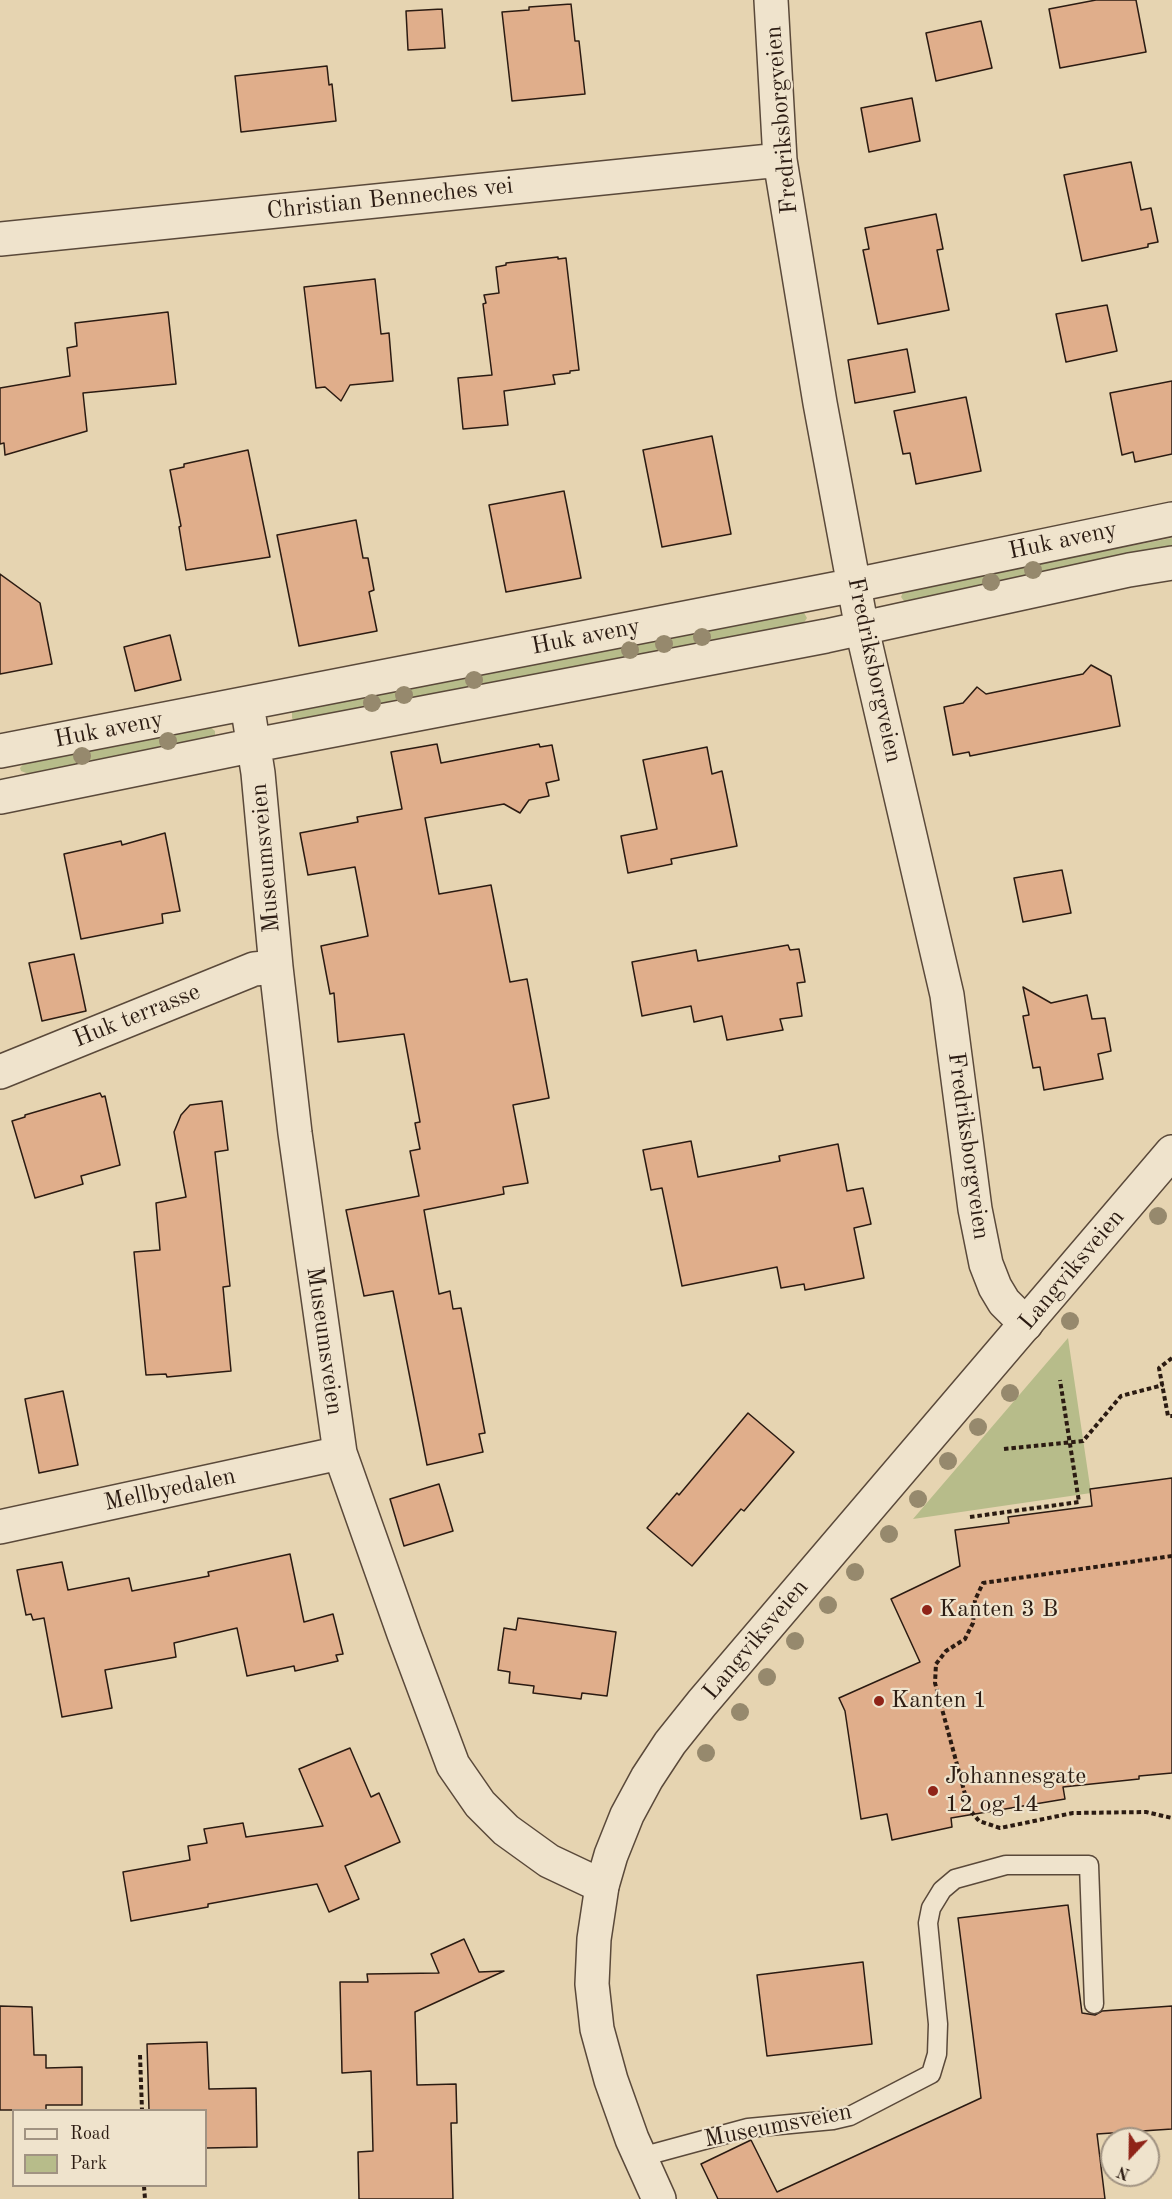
<!DOCTYPE html>
<style>
body{margin:0}
#map{position:relative;width:1172px;height:2199px;overflow:hidden;background:#e6d4b1;font-family:"Old Standard TT",serif}
canvas{display:block}
.legend{position:absolute;left:12px;top:2109px;width:195px;height:78px;box-sizing:border-box;background:#efe3cc;border:2px solid #a19382;margin:0;padding:8px 10px;list-style:none;font-size:18px;color:#2b1b12}
.legend li{display:flex;align-items:center;gap:12px;height:30px}
.legend b{width:30px;border:2px solid #a19382}
.north{position:absolute;left:1100px;top:2127px;width:60px;height:60px;box-sizing:border-box;background:#efe3cc;border:2px solid #a19382;border-radius:50%;rotate:202deg;font-size:16px;font-weight:700;line-height:24px;text-align:center;color:#2b1b12}
.north::after{content:'';display:block;margin:auto;width:21px;height:27px;background:#8f2418;clip-path:polygon(50% 0,100% 100%,50% 72%,0 100%)}
</style>
<div id="map">
<canvas width="1172" height="2199"></canvas>
<ul class="legend">
<li><b style="height:8px;background:#efe3cc"></b>Road</li>
<li><b style="height:16px;background:#b7bc8a"></b>Park</li>
</ul>
<div class="north">N</div>
</div>
<script>
const c = document.querySelector('canvas').getContext('2d');
c.lineJoin = 'round';
function fill(path, color) { c.fillStyle = color; c.fill(path, 'evenodd'); }
const shape = rows => new Path2D(rows.map(r => 'M' + r).join(''));
function trace(path, color, width, dash) { c.strokeStyle = color; c.lineWidth = width; c.lineCap = dash ? 'butt' : 'round'; c.setLineDash(dash || []); c.stroke(path); }
function write(font, color, halo, rows, align = 'center') {
  c.font = font + ' "Old Standard TT",serif'; c.lineWidth = 4.5; c.setLineDash([]); c.textBaseline = 'middle'; c.strokeStyle = halo; c.fillStyle = color; for (const [text, x, y, turn = 0] of rows) {
    c.save(); c.translate(x, y); c.rotate((+turn || 0) * Math.PI / 180); c.textAlign = isNaN(turn) ? turn : align; if (halo) c.strokeText(text, 0, 0); c.fillText(text, 0, 0); c.restore();
  }
}
fill(shape([
 [1172,538,1172,550,909,602,904,601,901,597,904,590],
 [803,611,807,618,803,624,294,721,292,718,292,712,296,710],
 [210,727,215,731,215,736,133,755,29,774,21,771,20,768,25,762],
 [1068,1338,1091,1493,913,1519]
]), '#b7bc8a');
const building = shape([
 [1096,0,1136,0,1146,52,1060,68,1049,9,1096,0],
 [571,4,575,41,579,41,585,94,512,101,502,12,529,10,529,7,571,4],
 [442,9,445,48,408,50,406,11,442,9],
 [981,21,992,68,936,81,926,33,981,21],
 [327,66,329,85,332,84,336,121,241,132,235,76,327,66],
 [912,98,920,141,869,152,861,108,912,98],
 [1131,162,1141,210,1151,208,1158,242,1148,244,1148,247,1082,261,1064,175,1131,162],
 [936,214,943,249,937,250,949,310,878,324,863,250,869,249,865,228,936,214],
 [558,257,558,259,566,258,579,370,570,371,570,373,553,375,555,384,504,391,508,425,463,429,458,378,492,375,483,304,486,303,484,295,499,293,496,267,506,265,506,263,558,257],
 [375,279,381,334,389,333,393,381,350,385,341,401,325,387,316,388,304,287,375,279],
 [1107,305,1117,351,1066,362,1056,314,1107,305],
 [168,312,176,384,83,393,87,431,5,455,4,443,0,444,0,388,70,376,67,348,77,346,75,323,168,312],
 [907,349,915,392,855,403,848,360,907,349],
 [1172,381,1172,454,1135,462,1133,452,1122,455,1110,393,1172,381],
 [966,397,981,471,916,484,910,453,903,454,894,411,966,397],
 [712,436,731,534,662,547,643,450,712,436],
 [248,450,270,557,186,570,179,527,181,526,170,470,184,467,184,464,248,450],
 [564,491,581,578,506,592,489,505,564,491],
 [356,520,363,558,368,558,374,590,369,592,377,631,299,646,277,535,356,520],
 [0,574,40,603,52,664,0,674,0,574],
 [170,635,181,680,135,691,124,647,170,635],
 [1091,665,1111,676,1120,726,970,756,969,752,953,755,944,707,963,703,977,687,986,694,1083,674,1091,665],
 [437,744,441,763,539,744,540,747,552,745,559,780,546,783,549,796,529,800,520,813,504,804,425,818,439,894,491,885,510,982,527,979,549,1098,513,1105,528,1183,503,1187,504,1194,424,1210,439,1294,450,1291,453,1309,461,1308,485,1433,479,1434,483,1452,427,1465,393,1291,364,1296,346,1210,419,1196,410,1151,420,1149,415,1123,420,1122,404,1034,338,1042,334,993,330,994,321,946,368,936,355,867,308,875,300,833,358,822,357,817,402,809,391,752,437,744],
 [707,747,712,774,722,771,737,846,671,859,672,864,628,873,621,836,657,829,643,760,707,747],
 [165,833,180,911,162,914,163,923,81,939,64,854,121,841,122,845,165,833],
 [1062,870,1071,913,1023,922,1014,878,1062,870],
 [788,945,790,950,799,949,805,982,797,983,802,1016,780,1019,783,1030,727,1040,722,1016,694,1022,691,1006,642,1016,632,962,696,950,698,961,788,945],
 [74,954,86,1011,42,1021,29,963,74,954],
 [1023,987,1051,1003,1087,995,1092,1019,1105,1018,1111,1051,1098,1054,1103,1079,1044,1090,1040,1067,1033,1068,1023,1016,1029,1015,1023,987],
 [100,1093,102,1097,105,1096,120,1165,81,1176,83,1184,35,1198,12,1121,25,1117,25,1115,100,1093],
 [222,1101,228,1150,215,1152,230,1286,223,1287,231,1371,167,1377,166,1374,146,1375,134,1252,160,1250,156,1203,186,1197,174,1132,181,1115,190,1105,222,1101],
 [691,1141,698,1177,780,1161,779,1156,838,1144,847,1191,863,1188,871,1224,854,1228,864,1278,805,1290,804,1284,781,1288,777,1267,682,1286,662,1188,651,1190,643,1150,691,1141],
 [63,1391,78,1465,39,1473,25,1399,63,1391],
 [748,1413,794,1452,744,1511,741,1509,692,1566,647,1528,677,1493,679,1495,748,1413],
 [1172,1478,1172,1773,1139,1776,1139,1779,1063,1787,1065,1799,951,1818,952,1827,892,1840,887,1814,861,1819,845,1711,839,1698,920,1662,891,1599,960,1566,955,1530,1009,1523,1008,1517,1092,1506,1090,1489,1172,1478],
 [439,1484,453,1531,404,1546,390,1499,439,1484],
 [290,1554,304,1622,333,1614,343,1654,336,1655,338,1661,295,1671,294,1666,247,1676,237,1628,174,1643,176,1657,105,1670,112,1708,62,1717,44,1618,33,1620,31,1614,26,1615,17,1570,62,1562,68,1590,129,1578,132,1591,209,1576,208,1572,290,1554],
 [518,1618,616,1632,607,1696,582,1693,581,1699,533,1693,534,1686,509,1683,510,1672,498,1670,504,1628,516,1630,518,1618],
 [350,1748,371,1797,379,1793,400,1842,345,1866,359,1899,329,1912,317,1884,208,1904,208,1907,131,1921,123,1872,190,1860,188,1846,207,1843,204,1829,243,1823,246,1837,323,1826,299,1769,350,1748],
 [1068,1905,1082,2013,1095,2015,1102,2011,1172,2006,1172,2129,1097,2134,1105,2199,718,2199,701,2164,751,2140,777,2192,981,2098,958,1918,1068,1905],
 [464,1939,479,1972,504,1971,415,2012,417,2085,456,2084,457,2123,451,2123,453,2199,359,2199,358,2152,373,2151,371,2071,342,2073,340,1982,368,1982,367,1974,439,1973,431,1954,464,1939],
 [863,1962,872,2044,767,2056,757,1975,863,1962],
 [0,2006,32,2007,34,2055,46,2055,46,2068,82,2067,82,2105,46,2105,46,2110,0,2110,0,2006],
 [207,2042,209,2089,256,2088,257,2147,206,2148,206,2110,149,2110,147,2044,207,2042]
]);
fill(building, '#e0ae8b');
trace(building, '#2b1b12', 1.5);
const service = shape([
 [641,2157,748,2128,833,2120,850,2116,931,2074,937,2054,938,2024,928,1923,931,1908,942,1890,955,1879,1006,1865,1089,1865,1094,2004]
]);
const minor = shape([
 [771,0,780,160,820,403,862,629,947,995,975,1209,986,1264,995,1287,1004,1302,1026,1324],
 [0,239,780,160],
 [247,704,258,773,276,967,295,1133,340,1453,404,1634,453,1765,480,1804,506,1830,549,1861,602,1886],
 [0,751,855,585,1172,519],
 [0,797,255,745,826,636,1129,570,1172,563],
 [0,1072,254,969,276,967],
 [0,1527,340,1453]
]);
const tertiary = shape([
 [659,2199,632,2139,611,2080,597,2029,592,1984,594,1939,602,1886,611,1855,627,1815,647,1778,670,1743,702,1703,1172,1152]
]);
trace(service, '#5a493a', 21);
trace(minor, '#5a493a', 36);
trace(tertiary, '#5a493a', 36);
trace(shape([
 [1172,1358,1159,1368,1168,1416,1172,1416],
 [1004,1449,1083,1441,1121,1396,1163,1385],
 [970,1517,1079,1502,1060,1380],
 [1172,1556,983,1583,975,1600,973,1623,965,1639,946,1651,936,1664,935,1683,969,1809,979,1821,1000,1828,1073,1813,1146,1812,1172,1818],
 [140,2055,142,2110],
 [144,2186,145,2199]
]), '#2b1b12', 4, [4.5, 3]);
trace(service, '#efe3cc', 18);
trace(minor, '#efe3cc', 33);
trace(tertiary, '#efe3cc', 33);
c.fillStyle = '#96896d';
for (const [x, y] of [
 [1033,570],
 [991,582],
 [702,637],
 [664,644],
 [630,650],
 [474,680],
 [404,695],
 [372,703],
 [168,741],
 [82,756],
 [1158,1216],
 [1070,1321],
 [1010,1393],
 [978,1427],
 [948,1461],
 [918,1499],
 [889,1534],
 [855,1572],
 [828,1605],
 [795,1641],
 [767,1677],
 [740,1712],
 [706,1753]
]) { c.beginPath(); c.arc(x, y, 9, 0, 2 * Math.PI); c.fill(); }
for (const [x, y, r, color] of [
 [927,1610,6,"#8f2418"],
 [879,1701,6,"#8f2418"],
 [933,1791,6,"#8f2418"]
]) { const dot = new Path2D(); dot.arc(x, y, r, 0, 2 * Math.PI); c.fillStyle = color; c.fill(dot); trace(dot, '#efe3cc', 2); }
write('24px', '#2b1b12', '#efe3cc', [
 ["Fredriksborgveien",782,120,-95],
 ["Christian Benneches vei",390,199,-6],
 ["Huk aveny",1063,541,-12],
 ["Huk aveny",586,637,-11],
 ["Fredriksborgveien",874,670,78],
 ["Huk aveny",109,730,-11],
 ["Museumsveien",266,858,-95],
 ["Huk terrasse",137,1016,-22],
 ["Fredriksborgveien",968,1146,82],
 ["Langviksveien",1072,1270,-50],
 ["Museumsveien",324,1341,82],
 ["Mellbyedalen",170,1490,-12],
 ["Langviksveien",756,1640,-50],
 ["Museumsveien",778,2126,-11]
]);
write('24px', '#2b1b12', '#efe3cc', [
 ["Kanten 3 B",939,1610],
 ["Kanten 1",891,1701],
 ["Johannesgate",945,1777],
 ["12 og 14",945,1805]
], 'left');
</script>
